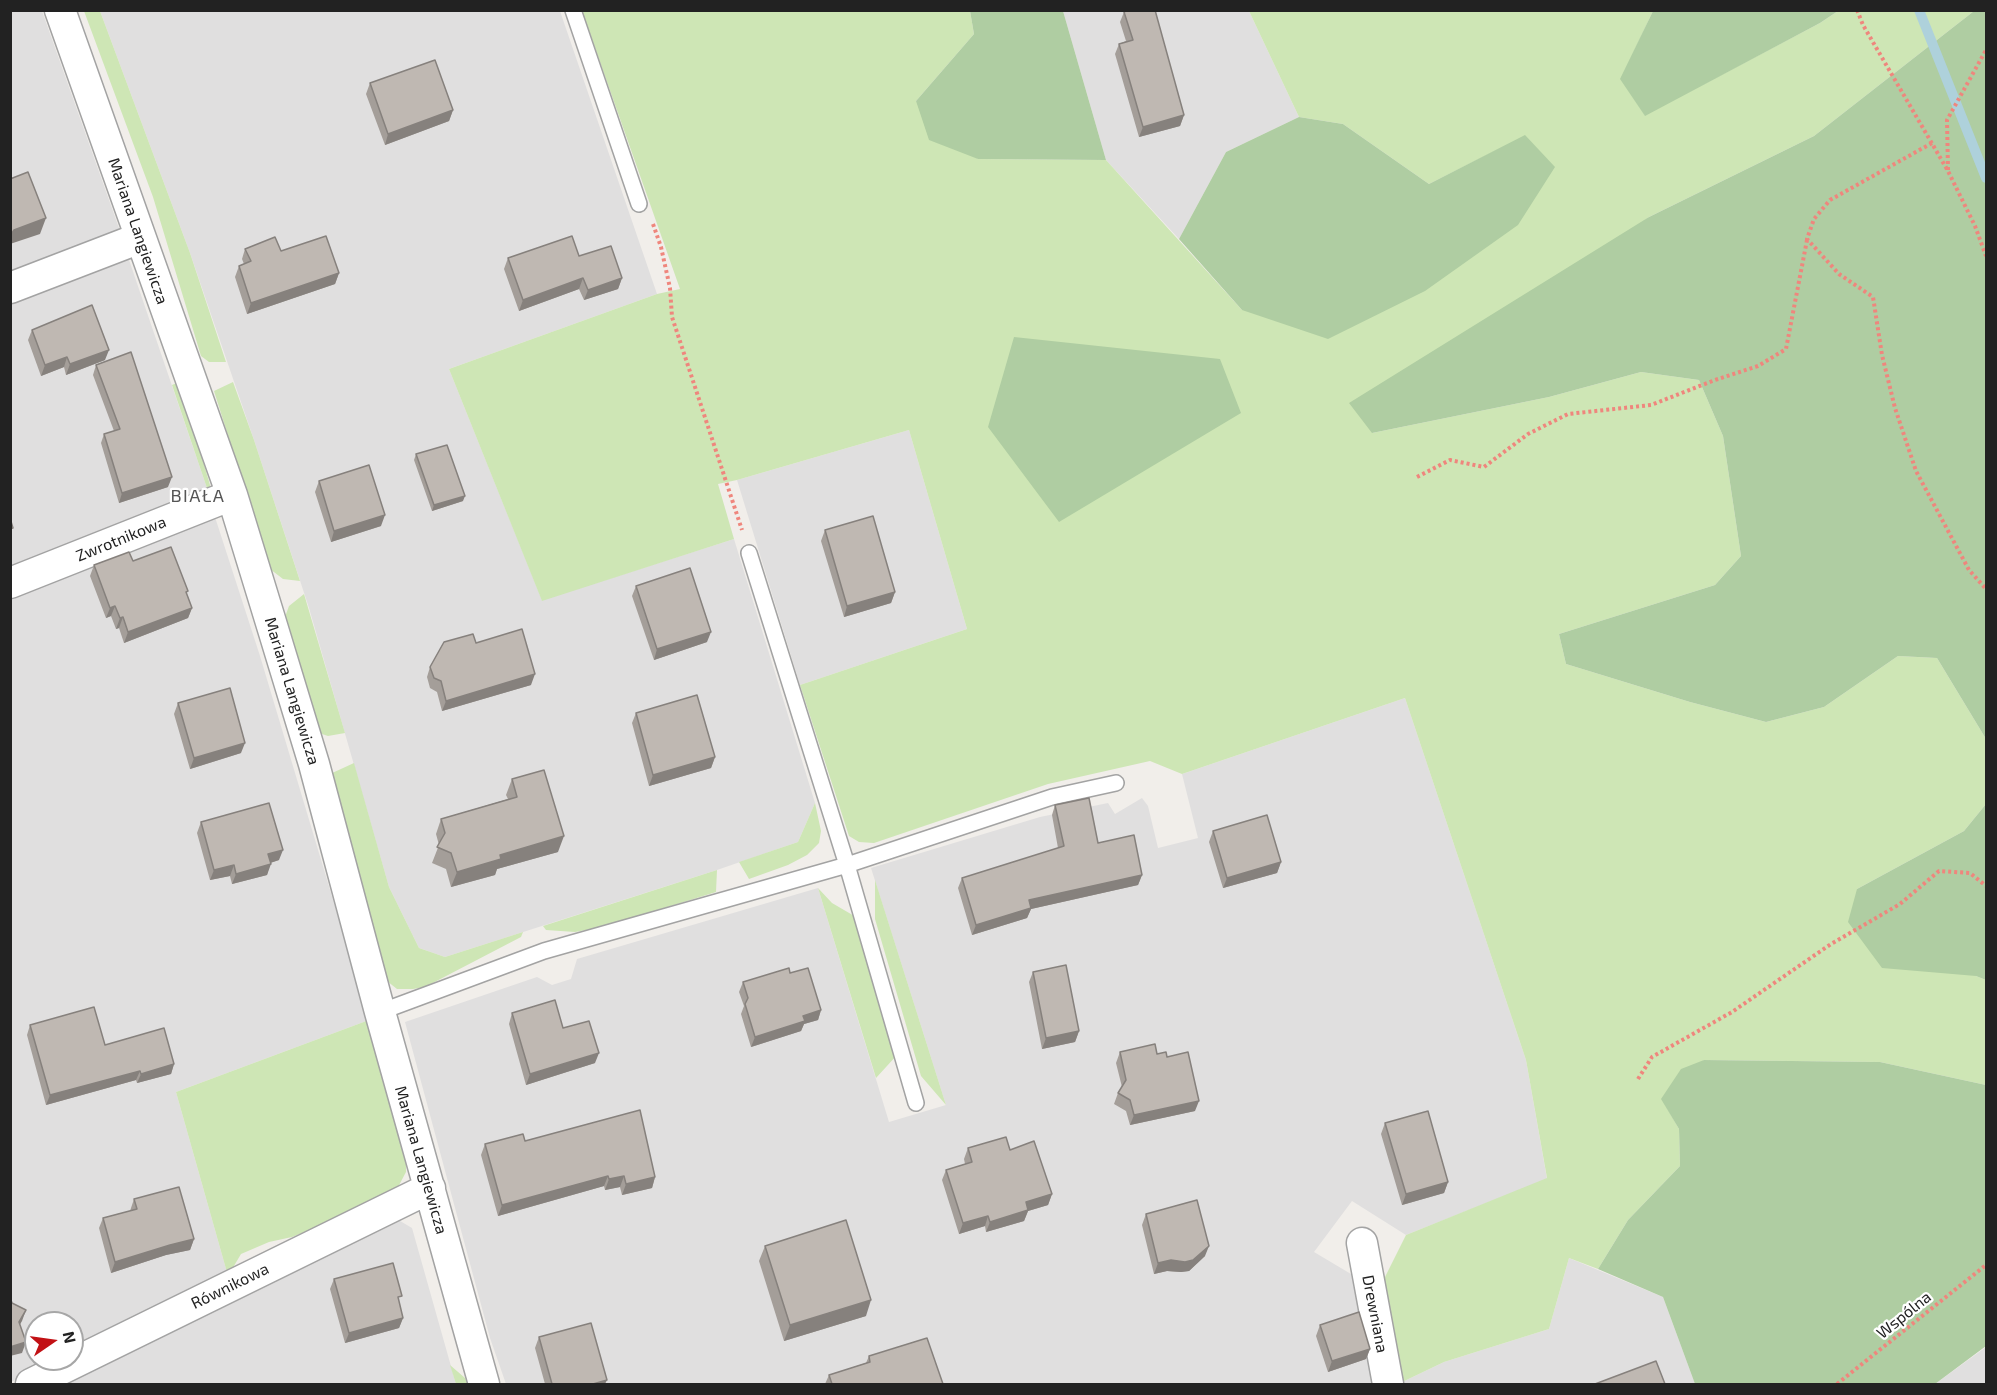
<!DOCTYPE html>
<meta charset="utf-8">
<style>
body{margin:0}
#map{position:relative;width:1997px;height:1395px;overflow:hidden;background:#f1eeea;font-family:"Exo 2",sans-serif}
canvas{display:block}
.frame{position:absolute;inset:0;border:12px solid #222;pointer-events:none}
.north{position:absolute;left:24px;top:1311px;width:60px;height:60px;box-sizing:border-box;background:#fff;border:2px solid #a7a7a7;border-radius:50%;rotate:77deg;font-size:16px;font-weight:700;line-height:24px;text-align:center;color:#222}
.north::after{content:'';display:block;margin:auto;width:21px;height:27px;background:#c21115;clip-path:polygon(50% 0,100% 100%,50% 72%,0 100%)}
</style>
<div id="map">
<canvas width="1997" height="1395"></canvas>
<div class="frame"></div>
<div class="north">N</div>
</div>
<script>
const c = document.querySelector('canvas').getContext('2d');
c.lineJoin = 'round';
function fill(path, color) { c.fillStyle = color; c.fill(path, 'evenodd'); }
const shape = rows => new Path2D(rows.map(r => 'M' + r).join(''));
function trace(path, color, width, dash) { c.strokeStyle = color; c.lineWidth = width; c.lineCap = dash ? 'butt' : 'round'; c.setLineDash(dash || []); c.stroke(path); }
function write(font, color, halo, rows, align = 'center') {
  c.font = font + ' "Exo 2",sans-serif'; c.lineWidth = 4.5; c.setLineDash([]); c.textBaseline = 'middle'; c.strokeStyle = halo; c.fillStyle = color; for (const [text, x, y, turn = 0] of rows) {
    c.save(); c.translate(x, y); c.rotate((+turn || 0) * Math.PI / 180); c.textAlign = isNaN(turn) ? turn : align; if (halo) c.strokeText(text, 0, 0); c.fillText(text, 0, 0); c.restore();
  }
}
fill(shape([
 [11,11,42,11,120,231,11,272],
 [100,11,560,11,657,294,449,369,542,600,734,539,815,803,798,842,717,870,445,957,419,948,389,887,309,608,254,440,190,253],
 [1063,11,1249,11,1299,117,1226,152,1179,239,1106,160],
 [127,254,210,497,11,577,11,298],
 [909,430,967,629,800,685,737,480],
 [214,514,260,656,369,1020,176,1092,228,1276,72,1352,72,1323,36,1323,36,1359,58,1359,11,1382,11,589],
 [1405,698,1526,1060,1547,1179,1406,1235,1352,1201,1314,1252,1351,1274,1375,1383,506,1384,490,1338,405,1022,537,977,552,985,571,979,577,959,818,888,889,1122,946,1105,871,868,1040,817,1108,803,1115,814,1142,798,1148,806,1158,848,1198,838,1182,774],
 [395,1218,412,1228,456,1384,57,1384],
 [1569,1258,1663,1297,1695,1384,1398,1384,1444,1362,1549,1329],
 [1986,1346,1986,1384,1935,1384,1986,1347]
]), '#e0dfdf');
fill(shape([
 [84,11,100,11,190,253,226,362,209,362,201,356,153,197],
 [582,11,970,11,974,34,916,101,978,159,1106,160,1242,310,1525,136,1429,184,1343,124,1299,117,1249,11,1653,11,1621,79,1645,115,1820,23,1838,11,1974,11,1814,136,1649,217,1372,433,1549,397,1641,372,1699,380,1723,436,1741,556,1715,585,1559,634,1566,664,1690,702,1766,722,1824,707,1898,656,1937,658,1986,739,1986,804,1964,831,1857,889,1976,976,1986,980,1986,1085,1880,1062,1704,1060,1662,1099,1679,1129,1680,1166,1628,1220,1598,1269,1569,1258,1549,1329,1444,1362,1398,1384,1379,1289,1406,1235,1547,1178,1526,1060,1405,698,1182,774,1150,761,1048,784,874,843,859,842,849,836,800,685,967,629,909,430,737,480,718,484,734,539,542,601,449,369,657,294,680,289],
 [182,381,198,424,203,461,212,492,210,497,172,385],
 [233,382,254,440,300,581,283,579,270,569,214,391],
 [304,594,345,733,328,736,319,733,285,617,289,606],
 [354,763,389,887,419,948,445,957,523,932,521,937,425,987,413,989,397,989,387,981,330,774],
 [815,803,821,831,819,843,807,855,788,865,749,879,739,862,798,842],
 [717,870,716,892,603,927,575,932,546,930,543,926],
 [875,880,946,1105,921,1076,875,919],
 [818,888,832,903,856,917,897,1055,876,1078],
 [369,1020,406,1159,406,1172,397,1189,340,1218,292,1237,269,1242,241,1254,228,1276,176,1092],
 [450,1365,465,1378,468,1384,456,1384]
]), '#cee6b5');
fill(shape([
 [970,11,1063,11,1106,160,978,159,929,140,916,101,974,34],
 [1653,11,1653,10,1838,11,1820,23,1645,116,1620,79],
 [1974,11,1986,11,1986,739,1937,658,1898,656,1824,707,1766,722,1690,702,1566,664,1559,634,1715,585,1741,556,1723,436,1699,380,1641,372,1549,397,1372,433,1349,403,1649,217,1814,136],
 [1299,117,1343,124,1429,184,1525,135,1555,167,1518,225,1425,291,1328,339,1242,310,1179,239,1226,152],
 [1014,337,1220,359,1241,413,1059,522,988,427],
 [1986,804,1986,980,1976,976,1882,968,1848,922,1857,889,1964,831],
 [1704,1060,1880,1062,1986,1085,1986,1346,1935,1384,1695,1384,1663,1297,1598,1269,1628,1220,1680,1166,1679,1129,1661,1099,1681,1069]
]), '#afcda2');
trace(shape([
 [1919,10,1986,178]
]), '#aed1db', 10);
const service = shape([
 [573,10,639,204],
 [749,553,847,865,916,1103],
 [380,1012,544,951,847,865,1052,797,1116,783]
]);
const minor = shape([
 [60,10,232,495,273,629,314,764,380,1012,484,1384],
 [10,288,140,238],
 [10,583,232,495],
 [1362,1243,1388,1384],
 [31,1384,430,1188]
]);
trace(service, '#a3a3a3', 18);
trace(minor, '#a3a3a3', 33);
trace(shape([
 [1857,10,1863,25,1948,171,1975,226,1986,256],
 [1932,143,1830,200,1814,219,1807,239,1839,274,1873,297,1882,355,1895,408,1916,471,1969,570,1986,589],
 [1948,170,1947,120,1986,50],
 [653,224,661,247,670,288,672,317,742,530],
 [1417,477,1450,460,1484,467,1528,434,1568,414,1651,405,1715,380,1758,366,1786,349,1807,240],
 [1638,1079,1652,1057,1732,1012,1831,944,1900,904,1939,871,1970,873,1986,886],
 [1837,1384,1986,1265]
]), '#ef867d', 4, [3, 3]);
trace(service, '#fff', 15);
trace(minor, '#fff', 30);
fill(shape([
 [1124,12,1184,115,1180,126,1139,137,1115,54,1119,44,1126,41,1120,22],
 [370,83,453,110,449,121,385,145,366,94],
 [245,249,281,251,339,273,335,284,247,314,235,277,239,266,244,264,242,259],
 [579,256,622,278,618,289,584,300,579,289,519,311,504,269,508,258],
 [32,330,105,360,66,375,64,367,41,376,28,340],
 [96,365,168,487,119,503,101,443,104,434,114,431,93,375],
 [416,454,463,501,432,511,414,460],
 [319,481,381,526,331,542,315,492],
 [825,530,895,592,891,603,844,617,821,541],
 [133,561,187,595,192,608,188,618,124,643,119,628,116,629,111,616,106,618,90,576,94,565],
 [636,586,707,642,654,660,632,596],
 [476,643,531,685,442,711,437,692,430,688,427,677,430,667],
 [178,703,241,753,190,769,174,714],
 [636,713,715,757,711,768,649,786,632,723],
 [512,779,558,852,497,869,495,875,451,887,446,869,432,863,439,845,436,834,441,819,508,799,506,795],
 [1055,805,1098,843,1142,875,1138,885,1031,909,1027,918,972,935,958,888,962,878,1058,848,1052,815],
 [201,822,279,860,270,863,267,875,232,884,230,876,210,880,197,833],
 [1213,831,1281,862,1277,873,1223,888,1209,842],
 [1033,972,1079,1031,1075,1042,1042,1049,1029,982],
 [790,973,821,1010,818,1020,804,1024,801,1031,751,1047,741,1014,744,1006,739,992,743,982],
 [512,1013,563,1028,595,1063,526,1085,509,1024],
 [30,1025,105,1045,174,1064,171,1074,137,1083,136,1080,46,1105,27,1035],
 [1120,1052,1157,1054,1167,1057,1195,1111,1130,1125,1126,1111,1114,1104,1118,1093,1122,1087,1116,1063],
 [1385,1123,1448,1182,1444,1193,1402,1205,1381,1134],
 [525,1141,655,1177,652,1188,622,1195,620,1187,605,1190,604,1186,498,1216,481,1155,485,1144],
 [968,1148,1010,1150,1052,1194,1048,1205,1028,1211,1024,1221,986,1232,985,1226,959,1234,942,1180,946,1170,965,1164,964,1159],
 [134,1199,194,1239,190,1250,166,1255,111,1273,99,1228,103,1218,130,1211],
 [1146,1214,1205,1256,1189,1271,1181,1272,1167,1271,1154,1274,1142,1225],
 [765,1246,866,1316,784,1341,759,1261],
 [334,1279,403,1318,399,1328,345,1343,330,1289],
 [1320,1325,1370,1349,1366,1359,1328,1372,1316,1336],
 [539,1337,605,1384,545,1384,535,1348],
 [869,1356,943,1384,825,1384,829,1375,866,1363]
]), '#a49e99');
fill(shape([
 [453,110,449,121,385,145,388,134],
 [1184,115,1180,126,1139,137,1143,127],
 [46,218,40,234,10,244,10,236,14,230],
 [339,273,335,284,247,314,251,303],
 [583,278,579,289,519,311,523,300],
 [622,278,618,289,584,300,588,290],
 [109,350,105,360,66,375,70,364],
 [67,357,64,367,41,376,45,365],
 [172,477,168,487,119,503,122,493],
 [465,496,463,501,432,511,434,505],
 [385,515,381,526,331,542,334,531],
 [895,592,891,603,844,617,847,606],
 [115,606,111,616,106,618,110,608],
 [192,608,188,618,124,643,128,632],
 [123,617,119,628,116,629,120,618],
 [711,632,707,642,654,660,657,649],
 [535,674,531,685,442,711,446,701],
 [245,743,241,753,190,769,194,758],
 [715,757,711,768,649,786,653,775],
 [564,836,558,852,497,869,495,875,451,887,457,872,500,855],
 [283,850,279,860,264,865,268,854],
 [1281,862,1277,873,1223,888,1227,878],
 [271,864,267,875,232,884,236,874],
 [234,865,230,876,210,880,214,870],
 [1142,875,1138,885,1031,909,1027,918,972,935,976,925,1029,900],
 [821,1010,818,1020,804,1024,801,1031,751,1047,755,1037,803,1016],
 [1079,1031,1075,1042,1042,1049,1046,1038],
 [599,1053,595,1063,526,1085,530,1074],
 [174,1064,171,1074,137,1083,141,1074],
 [140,1071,136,1080,46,1105,50,1095],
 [1199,1101,1195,1111,1130,1125,1134,1115],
 [608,1176,604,1186,498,1216,502,1205],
 [624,1176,620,1187,605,1190,609,1179],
 [655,1177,652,1188,622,1195,626,1184],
 [1448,1182,1444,1193,1402,1205,1406,1194],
 [1052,1194,1048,1205,1028,1211,1024,1221,986,1232,990,1222,1026,1202],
 [988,1216,985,1226,959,1234,963,1223],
 [194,1239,190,1250,166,1255,111,1273,115,1262,170,1245],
 [1209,1246,1205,1256,1189,1271,1181,1272,1167,1271,1154,1274,1158,1263],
 [871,1300,866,1316,784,1341,790,1325],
 [26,1310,22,1321,15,1333,19,1322],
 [403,1318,399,1328,345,1343,349,1333],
 [26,1342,22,1353,10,1356,10,1347],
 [1370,1349,1366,1359,1328,1372,1332,1361],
 [607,1380,605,1384,593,1384]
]), '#86817d');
const building = shape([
 [1128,10,1155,10,1184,115,1143,127,1119,44,1133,40,1124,12,1128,10],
 [435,60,453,110,388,134,370,83,435,60],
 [28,172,46,218,14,230,10,236,10,179,28,172],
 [326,236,339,273,251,303,239,266,251,261,245,249,275,237,281,251,326,236],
 [572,236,579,256,611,246,622,278,588,290,583,278,523,300,508,258,572,236],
 [92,305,109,350,70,364,67,357,45,365,32,330,92,305],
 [131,352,172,477,122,493,104,434,120,429,96,365,131,352],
 [447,445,465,496,434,505,416,454,447,445],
 [369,465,385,515,334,531,319,481,369,465],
 [873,516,895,592,847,606,825,530,873,516],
 [10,518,13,528,10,529,10,518],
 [171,547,188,591,186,592,192,608,128,632,123,617,120,618,115,606,110,608,94,565,129,552,133,561,171,547],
 [690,568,711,632,657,649,636,586,690,568],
 [522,629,535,674,446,701,441,681,434,678,430,667,444,642,473,634,476,643,522,629],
 [230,688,245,743,194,758,178,703,230,688],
 [697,695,715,757,653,775,636,713,697,695],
 [544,770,564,836,500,855,501,859,457,872,451,853,437,847,445,833,441,819,517,797,512,779,544,770],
 [1089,798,1098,843,1134,835,1142,875,1029,900,1031,908,976,925,962,878,1064,846,1055,805,1089,798],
 [269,803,283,850,268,854,271,864,236,874,234,865,214,870,201,822,269,803],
 [1267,815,1281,862,1227,878,1213,831,1267,815],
 [1066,965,1079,1031,1046,1038,1033,972,1066,965],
 [789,968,790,973,808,968,821,1010,803,1016,805,1021,755,1037,745,1004,748,998,743,982,789,968],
 [555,1000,563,1028,589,1021,599,1053,530,1074,512,1013,555,1000],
 [94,1007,105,1045,164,1028,174,1064,141,1074,140,1071,50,1095,30,1025,94,1007],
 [1155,1044,1157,1054,1166,1052,1167,1057,1188,1052,1199,1101,1134,1115,1130,1100,1118,1093,1126,1080,1120,1052,1155,1044],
 [640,1110,655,1177,626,1184,624,1176,609,1179,608,1176,502,1205,485,1144,523,1134,525,1141,640,1110],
 [1428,1111,1448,1182,1406,1194,1385,1123,1428,1111],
 [1006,1137,1010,1150,1034,1141,1052,1194,1026,1202,1028,1210,990,1222,988,1216,963,1223,946,1170,972,1162,968,1148,1006,1137],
 [179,1187,194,1239,170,1245,115,1262,103,1218,137,1209,134,1199,179,1187],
 [1197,1200,1209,1246,1193,1260,1185,1262,1171,1260,1158,1263,1146,1214,1197,1200],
 [846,1220,871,1300,790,1325,765,1246,846,1220],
 [393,1263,402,1296,398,1297,403,1318,349,1333,334,1279,393,1263],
 [10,1297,12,1303,26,1310,19,1322,26,1342,10,1347,10,1297],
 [1359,1312,1370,1349,1332,1361,1320,1325,1359,1312],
 [591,1323,607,1380,593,1384,552,1384,539,1337,591,1323],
 [927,1338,943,1384,832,1384,829,1375,870,1362,869,1356,927,1338],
 [1656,1361,1665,1384,1595,1384,1656,1361]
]);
fill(building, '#bfb8b2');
trace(building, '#86817d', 1.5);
write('16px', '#222', '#fff', [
 ["Mariana Langiewicza",138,231,71],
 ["Zwrotnikowa",121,539,-22],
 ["Mariana Langiewicza",292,691,73],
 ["Mariana Langiewicza",421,1160,74],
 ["Równikowa",230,1286,-26],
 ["Drewniana",1375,1314,79],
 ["Wspólna",1904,1315,-39]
]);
c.letterSpacing = '1.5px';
write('18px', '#555', '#fff', [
 ["BIAŁA",198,496]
]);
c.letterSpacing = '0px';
</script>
